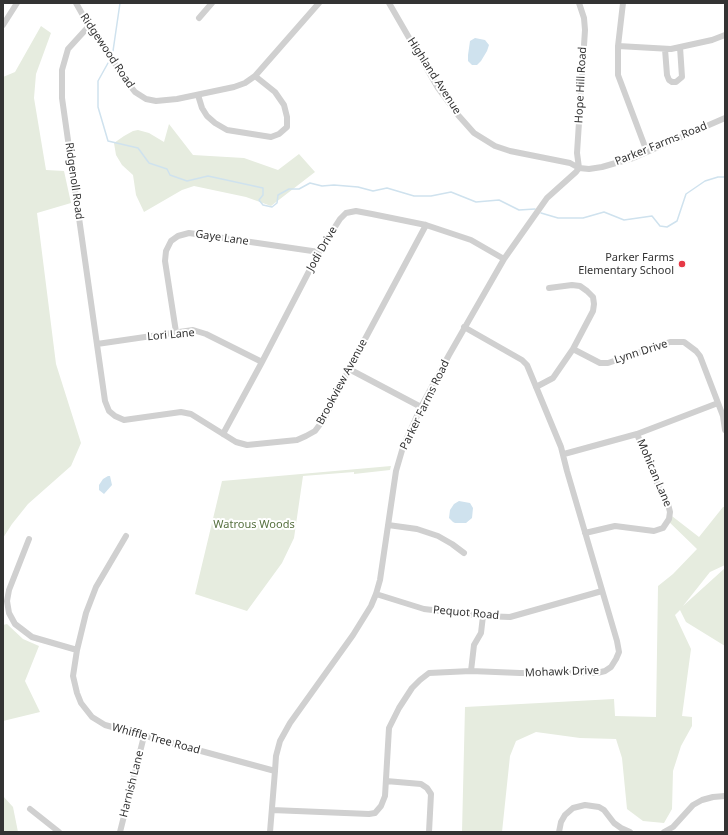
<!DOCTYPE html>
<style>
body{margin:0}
#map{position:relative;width:728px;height:835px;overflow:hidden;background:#fff;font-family:"Noto Sans",sans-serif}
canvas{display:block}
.frame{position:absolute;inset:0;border:4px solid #333;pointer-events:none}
</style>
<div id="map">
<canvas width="728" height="835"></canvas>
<div class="frame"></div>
</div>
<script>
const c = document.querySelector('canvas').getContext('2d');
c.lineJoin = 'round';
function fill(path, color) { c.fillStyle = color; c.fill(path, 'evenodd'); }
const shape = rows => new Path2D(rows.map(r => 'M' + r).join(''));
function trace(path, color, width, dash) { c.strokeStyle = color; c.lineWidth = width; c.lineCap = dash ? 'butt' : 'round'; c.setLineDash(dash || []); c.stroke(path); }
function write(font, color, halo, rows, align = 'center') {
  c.font = font + ' "Noto Sans",sans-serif'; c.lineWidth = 4; c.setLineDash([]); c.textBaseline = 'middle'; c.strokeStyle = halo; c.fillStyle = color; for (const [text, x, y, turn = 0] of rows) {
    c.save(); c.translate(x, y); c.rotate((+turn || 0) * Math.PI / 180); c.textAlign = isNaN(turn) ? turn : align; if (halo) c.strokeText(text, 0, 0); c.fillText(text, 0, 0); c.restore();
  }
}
fill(shape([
 [41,26,51,33,36,74,34,98,46,170,64,171,71,203,37,213,56,364,81,443,71,466,28,504,12,524,3,538,3,77,15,72],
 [169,124,193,155,244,158,278,170,299,154,315,172,271,206,246,197,194,186,182,190,144,212,136,195,133,175,122,165,116,155,114,143,124,136,133,131,138,130,149,133,164,142],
 [391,466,390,470,354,474,354,472,303,476,294,538,282,563,247,611,195,594,222,481],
 [723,507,725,507,725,565,710,572,683,606,725,568,725,646,686,622,680,610,675,615,691,649,682,716,692,717,692,726,681,746,673,771,672,809,664,823,643,821,627,809,622,758,616,739,580,738,536,732,516,741,510,756,502,832,462,832,465,707,614,699,615,716,656,717,658,586,673,574,697,549,666,519,668,513,699,537],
 [7,624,23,639,39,646,25,681,40,712,3,721,3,625],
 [3,796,13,807,18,832,3,832]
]), '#e6ecdf');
fill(shape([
 [475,38,485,40,489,45,487,51,481,61,477,65,472,65,468,61,468,55,470,41],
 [108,476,110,476,112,485,104,494,99,490,99,485,103,479],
 [459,501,470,503,473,508,472,518,466,523,455,523,453,522,449,518,450,510,454,504]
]), '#cfe2ee');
trace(shape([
 [113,51,120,3],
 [108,63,98,81,98,107,108,141,138,148,149,163,167,169,170,175,187,181,208,176,263,188,263,195,259,200,263,205,272,207,277,203,278,195,289,189,299,189,310,183,322,186,334,185,358,187,373,191,387,188,414,196,431,196,451,192,476,202,499,200,519,210,535,209],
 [541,213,558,218,583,218,604,212,624,220,652,216,660,226,667,227,677,221,686,194,705,181,718,177,725,177]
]), '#cfe2ee', 1.5);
trace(shape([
 [76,3,89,26,108,52,121,74,135,92,146,99,156,101,177,99,234,87,245,83,255,76,319,3],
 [389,3,438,88,458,115,474,133,495,146,510,151,570,163,579,168],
 [579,3,584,18,585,30,577,153,579,168],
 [623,3,618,46,618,75,647,152],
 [199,18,212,3],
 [3,25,17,3],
 [89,26,68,49,62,70,62,98,105,401,109,411,115,416,124,420,181,412,191,414,236,442,247,445,297,440,306,436,315,431,324,419,349,369,426,225],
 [618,46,671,49,712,40,725,35],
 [665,49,667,75,669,80,672,82,676,82,682,77,680,47],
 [198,95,202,108,207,116,215,123,227,130,271,137,279,134,287,127,287,117,284,105,275,92,255,76],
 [176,332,165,261,166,251,171,241,178,236,189,233,319,252],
 [97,344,193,330,206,334,262,362],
 [573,349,600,363,608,363,670,342,684,342,696,351,700,356,723,416,725,430],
 [349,369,421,407],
 [536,387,553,378,573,349,593,311,594,304,593,297,587,291,580,286,572,285,549,288],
 [223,434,262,362,319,252,340,219,346,213,356,211,372,214,426,225,471,240,504,259],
 [564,454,637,434,718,403],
 [388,525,417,529,438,536,452,544,464,553],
 [585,533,615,526,654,531,663,528,669,519,670,512,668,504,657,483,637,434],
 [126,536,96,587,86,613,77,650,73,676,77,693,81,703,92,717,105,725,275,771],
 [29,539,9,590,7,601,9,613,15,624,32,637,77,650],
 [376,594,424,609,483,616,510,617,602,591],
 [471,671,474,645,481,633,483,616],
 [386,781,421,784,427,788,431,794,429,832],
 [30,809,59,832],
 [272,810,369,814,375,813,381,806,385,796,389,728,399,708,412,688,420,680,429,673,471,671,520,673,597,673,605,671,611,667,616,659,619,652,617,641,567,471,561,447,527,365,522,360,464,327],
 [120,832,144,736],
 [270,832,275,771,276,756,280,741,290,723,353,635,371,606,376,594,380,580,396,471,403,447,421,407,449,355,504,259,547,198,576,172,579,168,589,169,602,167,633,158,725,118],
 [559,832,561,822,565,815,573,808,585,805,599,807,604,810,614,823,621,828,630,832],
 [664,832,673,827,693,805,702,800,713,797,725,796]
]), '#d0d0d0', 6);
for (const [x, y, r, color] of [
 [682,264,4,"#e63946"]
]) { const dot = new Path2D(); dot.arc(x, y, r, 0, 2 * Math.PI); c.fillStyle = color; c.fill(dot); trace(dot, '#fff', 1.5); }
write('11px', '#333', '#fff', [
 ["Ridgewood Road",107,51,56],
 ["Highland Avenue",434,76,57],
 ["Hope Hill Road",581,85,-87],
 ["Parker Farms Road",661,144,-22],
 ["Ridgenoll Road",74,181,82],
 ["Gaye Lane",222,238,8],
 ["Jodi Drive",322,249,-60],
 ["Lori Lane",171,335,-5],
 ["Lynn Drive",641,352,-18],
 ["Brookview Avenue",342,382,-62],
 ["Parker Farms Road",425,405,-64],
 ["Mohican Lane",654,473,67],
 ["Pequot Road",466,613,5],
 ["Mohawk Drive",562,672,-2],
 ["Whiffle Tree Road",156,739,15],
 ["Harnish Lane",132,784,-76]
]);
write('11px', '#333', '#fff', [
 ["Parker Farms",674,258],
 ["Elementary School",674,271]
], 'right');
write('11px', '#56703f', '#fff', [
 ["Watrous Woods",254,525]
]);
</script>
